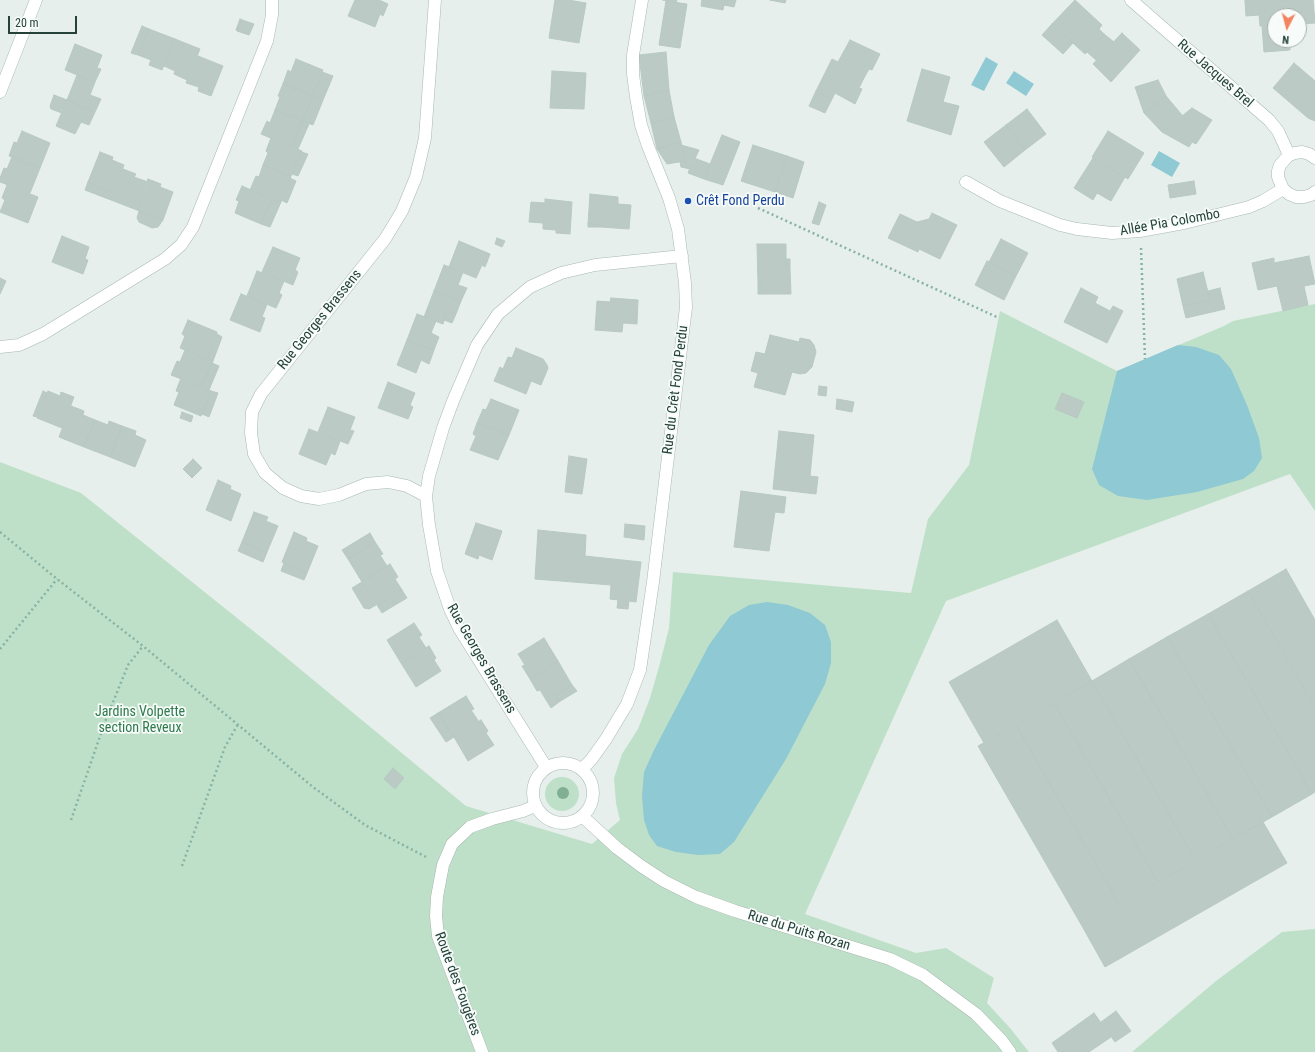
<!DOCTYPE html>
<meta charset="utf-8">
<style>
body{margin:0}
#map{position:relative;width:1315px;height:1052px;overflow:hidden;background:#e6efeb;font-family:"Roboto Condensed",sans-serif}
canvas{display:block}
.north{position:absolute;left:1267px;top:8px;width:40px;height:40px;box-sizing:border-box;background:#f7fbf9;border:1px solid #a3b1ad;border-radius:50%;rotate:186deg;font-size:11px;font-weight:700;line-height:16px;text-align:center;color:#24423a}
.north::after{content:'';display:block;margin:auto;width:14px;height:18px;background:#f4845f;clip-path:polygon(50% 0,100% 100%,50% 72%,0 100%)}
.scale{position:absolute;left:8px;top:16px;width:69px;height:18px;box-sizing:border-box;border:2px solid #24423a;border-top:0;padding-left:5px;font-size:12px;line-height:14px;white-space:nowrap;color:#24423a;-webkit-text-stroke:3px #f7fbf9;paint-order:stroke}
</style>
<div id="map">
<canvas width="1315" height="1052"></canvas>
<div class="north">N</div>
<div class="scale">20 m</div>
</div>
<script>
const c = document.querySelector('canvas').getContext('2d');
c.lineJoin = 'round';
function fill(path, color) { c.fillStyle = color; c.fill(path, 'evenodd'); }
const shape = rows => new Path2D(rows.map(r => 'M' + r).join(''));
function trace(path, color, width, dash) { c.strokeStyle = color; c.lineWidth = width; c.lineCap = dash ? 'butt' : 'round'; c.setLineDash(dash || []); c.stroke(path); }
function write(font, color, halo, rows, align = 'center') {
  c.font = font + ' "Roboto Condensed",sans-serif'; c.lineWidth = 3.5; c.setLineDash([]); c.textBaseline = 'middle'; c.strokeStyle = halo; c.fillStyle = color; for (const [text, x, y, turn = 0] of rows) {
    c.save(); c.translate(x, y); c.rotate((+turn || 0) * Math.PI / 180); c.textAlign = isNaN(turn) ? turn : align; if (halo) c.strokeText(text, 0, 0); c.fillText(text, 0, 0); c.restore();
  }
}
fill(shape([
 [1315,304,1315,511,1290,474,946,601,805,914,916,953,946,948,994,978,987,1003,1010,1028,1029,1052,0,1052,0,462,81,493,277,650,466,806,592,844,620,820,616,803,614,778,622,754,638,729,650,698,659,667,669,628,673,572,911,593,928,519,969,465,1000,311,1117,371,1224,326,1233,321],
 '545 794a17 17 0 1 1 34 0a17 17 0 1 1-34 0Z',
 [1315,929,1315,1052,1132,1052,1216,981,1282,932]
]), '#bfe0c8');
fill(shape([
 [986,57,998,64,984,91,971,85],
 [1014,71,1034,84,1026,96,1006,83],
 [1159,151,1180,163,1172,177,1151,165],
 [1178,345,1196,347,1219,355,1231,369,1247,405,1259,438,1262,458,1254,471,1243,479,1197,492,1147,500,1118,496,1099,485,1092,469,1117,371],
 [767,602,788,605,810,613,825,625,831,642,831,663,825,684,786,759,734,842,720,854,698,855,676,852,657,846,649,835,644,820,642,796,644,772,654,750,709,645,730,616,749,605]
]), '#8ec9d4');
const building = shape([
 [355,0,379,0,388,4,383,16,380,14,375,27,348,16,355,0],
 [555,0,568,0,586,3,579,43,549,38,555,0],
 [663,0,677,0,676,2,663,0],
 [702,0,725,0,723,10,701,6,702,0],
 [725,0,736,0,734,7,724,5,725,0],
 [770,0,786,0,785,3,770,0],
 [1075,0,1102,25,1099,29,1104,34,1085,54,1052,24,1075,0],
 [1245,0,1313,0,1315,23,1299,24,1299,16,1275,16,1275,40,1289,40,1290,50,1264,52,1262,26,1260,26,1259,15,1246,16,1245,0],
 [666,1,687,4,680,48,659,45,666,1],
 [240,19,242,20,237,31,236,30,240,19],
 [242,20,254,24,249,35,237,31,242,20],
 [1052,24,1073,43,1063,54,1042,35,1052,24],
 [142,26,149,29,138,55,131,53,142,26],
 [149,29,175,39,162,70,149,65,151,60,138,55,149,29],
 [1122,33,1140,50,1111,82,1093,64,1122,33],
 [1104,34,1114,42,1096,60,1087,52,1104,34],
 [175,39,200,49,187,80,174,74,175,71,164,66,175,39],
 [850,40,880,54,872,70,869,69,864,78,859,88,862,89,855,104,835,93,832,99,816,91,832,59,838,62,850,40],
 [75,44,102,55,97,68,101,69,95,82,65,70,75,44],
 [666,52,669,90,644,96,639,55,666,52],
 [198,56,223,66,211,96,198,91,199,87,186,83,198,56],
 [296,59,323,70,313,96,283,84,288,70,291,72,296,59],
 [1294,63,1315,81,1315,121,1308,118,1273,88,1294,63],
 [922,69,950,77,943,102,959,106,951,135,907,121,922,69],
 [552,71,586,73,584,109,550,108,552,71],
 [322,72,333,76,323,100,313,96,322,72],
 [77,75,95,82,90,95,101,99,95,112,67,100,77,75],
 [1158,80,1166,96,1144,113,1135,87,1158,80],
 [283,84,313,96,302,121,275,110,280,97,278,96,283,84],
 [669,90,674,117,651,123,644,96,669,90],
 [816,91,832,99,825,113,809,106,816,91],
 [54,95,67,100,62,113,51,109,50,106,54,95],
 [313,96,323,100,313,125,302,121,313,96],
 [1166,96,1182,115,1162,132,1144,113,1166,96],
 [67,100,95,112,89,125,81,122,75,134,56,126,67,100],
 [1192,108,1212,120,1196,144,1192,142,1189,147,1162,132,1192,108],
 [1027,109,1046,134,1025,150,1006,125,1027,109],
 [275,110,302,121,292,147,261,134,267,121,270,123,275,110],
 [674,117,681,142,657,149,651,123,674,117],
 [302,121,309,124,298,149,292,147,302,121],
 [1006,125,1025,150,1004,167,984,142,1006,125],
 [22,131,50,143,40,168,9,156,14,142,17,143,22,131],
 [1108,131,1144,153,1128,179,1092,157,1108,131],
 [722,135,740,142,723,185,704,179,722,135],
 [271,138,302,151,291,176,263,165,268,153,266,151,271,138],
 [681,142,685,161,667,164,657,149,681,142],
 [681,145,699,150,690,169,681,167,680,162,685,161,681,145],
 [753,145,787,156,775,192,741,181,753,145],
 [100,152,113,157,112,160,124,165,113,193,88,182,100,152],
 [301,152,308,154,298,176,292,174,301,152],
 [787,156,804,162,793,198,775,192,787,156],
 [12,157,40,168,30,193,0,182,0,178,4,168,7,169,12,157],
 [694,158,710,164,704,179,688,173,694,158],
 [1093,158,1125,177,1111,201,1097,193,1093,200,1074,188,1093,158],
 [263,165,291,176,281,202,250,190,256,176,259,177,263,165],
 [123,169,136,174,134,177,148,182,137,210,111,200,123,169],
 [290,178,296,181,287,203,281,200,290,178],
 [148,179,161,184,160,187,173,192,163,220,137,210,148,179],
 [1194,181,1196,194,1170,198,1168,185,1194,181],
 [88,182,113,193,111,200,85,190,88,182],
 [7,185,38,197,28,223,0,212,5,200,2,198,7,185],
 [242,186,272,199,261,224,235,213,239,201,236,200,242,186],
 [590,194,618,197,618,204,631,205,629,229,601,227,602,225,588,224,590,194],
 [272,199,281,202,270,227,261,224,272,199],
 [545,199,572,202,570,234,556,233,556,230,543,229,543,223,529,222,531,202,545,203,545,199],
 [819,202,826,205,819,225,812,223,819,202],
 [139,211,163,220,158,227,152,228,139,222,137,218,139,211],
 [932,213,957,225,940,259,919,249,918,252,888,238,900,214,917,222,929,219,932,213],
 [588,224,602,225,601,227,588,227,588,224],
 [62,236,89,247,85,259,88,260,83,274,52,262,62,236],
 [497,238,505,241,502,247,495,244,497,238],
 [1001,239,1028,253,1016,276,989,262,1001,239],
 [459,241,490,254,485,267,482,265,476,278,449,267,459,241],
 [757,244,786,244,786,269,790,269,791,294,762,294,762,282,758,283,757,244],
 [273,247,300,258,295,270,298,272,293,285,262,272,273,247],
 [1309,256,1315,284,1304,286,1308,305,1283,311,1277,286,1258,290,1252,263,1274,258,1274,263,1309,256],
 [786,259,790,259,790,269,786,269,786,259],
 [987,261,1016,276,1004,300,975,285,987,261],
 [444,265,463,272,458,285,467,288,461,301,434,291,444,265],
 [257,271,284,281,279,293,282,295,276,308,247,296,257,271],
 [1203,272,1210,300,1183,306,1177,279,1203,272],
 [0,278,6,281,0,294,0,278],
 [762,282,762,294,758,294,758,283,762,282],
 [1081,288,1098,297,1095,303,1110,311,1113,306,1123,311,1107,343,1064,322,1081,288],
 [1220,288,1225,309,1186,318,1183,306,1210,300,1208,291,1220,288],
 [434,291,461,301,456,314,447,311,443,324,424,317,434,291],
 [241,294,267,304,262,317,265,318,260,332,230,320,241,294],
 [611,298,638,300,637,324,623,323,622,332,595,330,597,301,610,302,611,298],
 [447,311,456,314,452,323,444,320,447,311],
 [417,314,436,321,431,333,439,337,434,350,407,340,417,314],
 [188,320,217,332,207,359,180,348,185,336,182,334,188,320],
 [217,334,222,337,213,361,207,359,217,334],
 [770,335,799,342,800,338,810,340,814,345,816,352,812,367,806,373,800,374,792,372,785,395,754,387,758,373,751,371,756,352,765,354,770,335],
 [407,340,434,350,429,364,421,360,416,373,397,365,407,340],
 [516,348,543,359,547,365,548,368,541,385,531,381,526,394,494,381,500,367,503,369,508,357,512,358,516,348],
 [185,350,213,361,202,387,171,375,177,361,180,362,185,350],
 [212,363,219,366,209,390,202,387,212,363],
 [181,378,211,391,201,416,174,405,179,392,176,391,181,378],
 [388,382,415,393,410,405,413,407,408,419,378,408,388,382],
 [819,386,827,387,826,396,818,395,819,386],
 [43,391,47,393,37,417,33,416,43,391],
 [48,391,60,396,61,392,74,397,62,428,37,418,48,391],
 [211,391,218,393,209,417,202,414,211,391],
 [1062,393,1084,402,1077,418,1055,409,1062,393],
 [491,399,519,410,509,435,477,423,483,409,486,410,491,399],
 [837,399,854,402,852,412,836,409,837,399],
 [71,406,84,411,83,415,95,420,84,447,59,437,71,406],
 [328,407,355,417,350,430,354,431,348,444,318,432,328,407],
 [182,412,193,416,191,422,180,418,182,412],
 [95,420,108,425,109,421,122,426,110,457,84,447,95,420],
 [477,423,509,435,498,460,470,450,476,436,473,434,477,423],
 [122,426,136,431,135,435,146,440,135,467,110,457,122,426],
 [309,429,340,441,335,455,331,453,326,465,299,454,309,429],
 [779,431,814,435,810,476,818,477,816,494,773,489,779,431],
 [569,456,587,459,582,494,565,492,569,456],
 [193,459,202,468,192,478,183,469,193,459],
 [218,480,231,486,230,489,241,494,231,521,206,510,218,480],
 [741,491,786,497,784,513,775,512,769,551,734,547,741,491],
 [254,512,268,517,266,521,278,526,267,552,242,542,254,512],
 [476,523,502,531,492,560,479,555,478,559,465,554,476,523],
 [625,524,645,526,644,540,624,537,625,524],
 [538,530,586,535,585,556,641,562,636,602,629,601,628,609,617,608,618,600,610,599,611,585,535,579,538,530],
 [294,532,307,538,306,541,318,546,307,573,282,562,294,532],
 [370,533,375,542,348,559,342,550,370,533],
 [242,542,267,552,263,562,238,551,242,542],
 [375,542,383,554,380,555,387,566,362,582,348,559,375,542],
 [284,563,307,573,304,580,281,571,284,563],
 [390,564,398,577,395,579,402,590,377,605,362,582,390,564],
 [1286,569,1315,620,1315,708,1248,591,1286,569],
 [362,582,376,605,369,609,364,608,352,588,362,582],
 [402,590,407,598,395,605,391,597,402,590],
 [1248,591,1315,708,1315,792,1312,794,1208,614,1248,591],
 [391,597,395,605,382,613,377,605,391,597],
 [1208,614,1312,794,1272,817,1167,637,1208,614],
 [1057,620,1092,681,984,743,949,682,1057,620],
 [414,623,422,635,419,637,426,648,401,663,387,640,414,623],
 [1167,637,1272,817,1233,839,1129,659,1167,637],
 [544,638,558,661,530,679,522,666,525,665,518,654,544,638],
 [429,646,436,658,434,660,441,671,416,687,401,663,429,646],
 [1129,659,1233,839,1196,861,1092,681,1129,659],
 [558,661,572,685,555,695,559,702,551,708,540,690,537,691,530,679,558,661],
 [1092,681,1196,861,1158,882,1054,703,1092,681],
 [572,685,577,691,559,702,555,695,572,685],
 [466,696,474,709,471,710,479,722,454,737,438,713,466,696],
 [1054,703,1158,882,1119,904,1016,725,1054,703],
 [438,713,454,737,446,742,430,718,438,713],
 [481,720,488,731,486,733,494,745,468,761,454,737,481,720],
 [1016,725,1119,904,1082,926,978,746,1016,725],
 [393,768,404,778,395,789,384,779,393,768],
 [1263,822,1287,863,1105,967,1082,926,1263,822],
 [1116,1011,1131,1031,1115,1042,1101,1022,1116,1011],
 [1094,1013,1111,1037,1089,1052,1058,1052,1052,1043,1094,1013]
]);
fill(building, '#bbcac4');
trace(building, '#b8c9c2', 1);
const service = shape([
 [1131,0,1269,120,1278,131,1289,155],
 [1315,158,1309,154,1302,152,1295,153,1289,155,1280,165,1278,171,1278,177,1283,189,1289,194,1296,197,1304,197,1311,195,1315,192],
 [966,182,1000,201,1060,225,1077,229,1112,233,1140,231,1184,223,1249,207,1263,201,1283,189]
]);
const minor = shape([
 [0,92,36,0],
 [0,347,19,345,43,334,165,259,181,245,193,227,267,41,272,15,272,0],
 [426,496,407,486,388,482,366,484,339,495,319,499,301,496,283,488,265,473,254,454,251,433,252,412,261,394,385,239,402,211,416,177,425,138,435,0],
 '533 793a30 30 0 1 1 60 0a30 30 0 1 1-60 0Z',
 [546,767,459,628,450,609,437,571,429,525,426,496,429,476,443,428,453,401,477,345,498,314,530,287,561,273,595,265,682,256],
 [582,769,591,760,606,739,627,704,640,670,653,582,686,307,685,283,678,229,669,198,648,146,641,125,636,97,633,74,633,55,642,0],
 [582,816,617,848,641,866,664,881,696,897,735,911,890,959,923,975,976,1014,1002,1041,1010,1052],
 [482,1052,438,936,436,916,437,897,443,865,452,844,470,827,492,819,523,811,535,806]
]);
trace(service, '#a8b8b2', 13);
trace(minor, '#a8b8b2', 13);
trace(shape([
 [758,208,999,318],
 [1141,248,1145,359],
 [0,532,57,579,143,646,313,787,365,825,428,858],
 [0,649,57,579],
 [71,820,105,722,128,665,143,646],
 [182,866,225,747,238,724]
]), '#86b3a5', 2.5, [2, 3]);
trace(service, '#fff', 12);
trace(minor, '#fff', 12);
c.fillStyle = '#80af93';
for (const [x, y] of [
 [563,793]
]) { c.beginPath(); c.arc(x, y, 6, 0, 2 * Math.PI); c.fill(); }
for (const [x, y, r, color] of [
 [688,201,4,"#1a4fb4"]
]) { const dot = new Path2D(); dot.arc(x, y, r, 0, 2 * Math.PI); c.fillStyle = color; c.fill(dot); trace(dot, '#f7fbf9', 1.5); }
write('14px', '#24423a', '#f7fbf9', [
 ["Rue Jacques Brel",1215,74,41],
 ["Allée Pia Colombo",1170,223,-10],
 ["Rue Georges Brassens",320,320,-51],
 ["Rue du Crêt Fond Perdu",676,390,-83],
 ["Rue Georges Brassens",481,659,60],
 ["Rue du Puits Rozan",799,931,17],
 ["Route des Fougères",457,984,70]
]);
write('14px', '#164399', '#f7fbf9', [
 ["Crêt Fond Perdu",696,201]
], 'left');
write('14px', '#2d7a4b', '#f7fbf9', [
 ["Jardins Volpette",140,712],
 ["section Reveux",140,728]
]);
</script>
